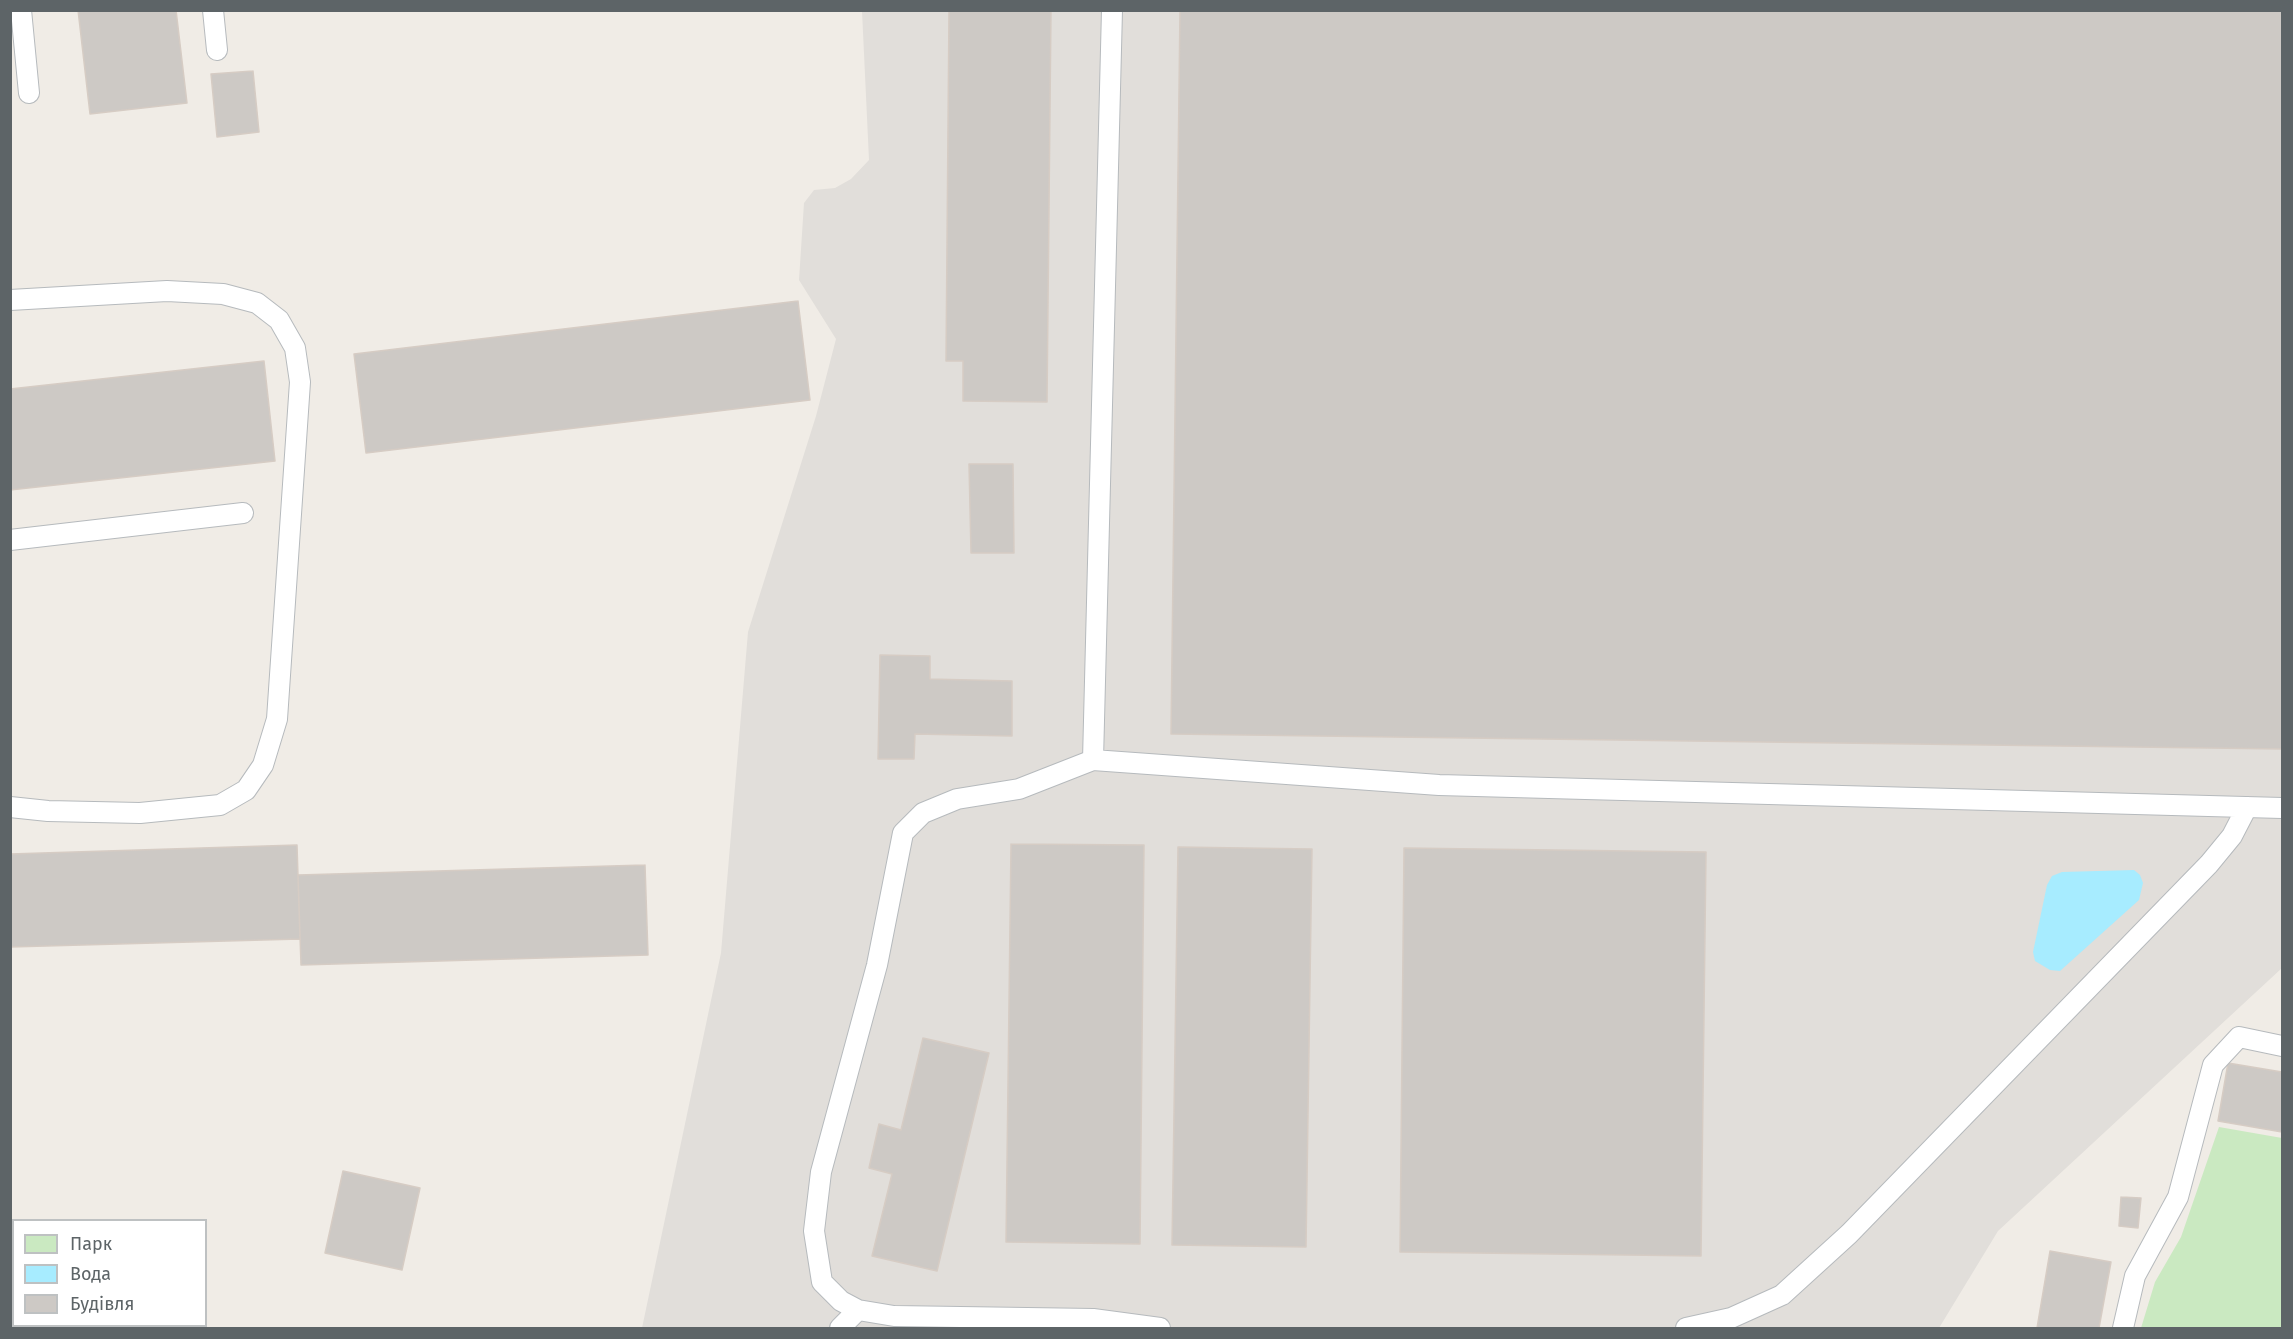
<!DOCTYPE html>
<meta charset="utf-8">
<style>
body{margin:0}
#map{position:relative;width:2293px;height:1339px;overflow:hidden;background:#f0ece6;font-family:"Fira Sans",sans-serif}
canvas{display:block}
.frame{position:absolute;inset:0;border:12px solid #5d6467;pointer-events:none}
.legend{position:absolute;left:12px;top:1219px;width:195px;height:108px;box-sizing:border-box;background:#fff;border:2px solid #bec1c2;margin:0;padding:8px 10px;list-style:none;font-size:18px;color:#5d6467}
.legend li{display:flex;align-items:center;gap:12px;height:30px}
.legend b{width:30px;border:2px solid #bec1c2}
</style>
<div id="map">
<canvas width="2293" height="1339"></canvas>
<div class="frame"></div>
<ul class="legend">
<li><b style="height:16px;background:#cae9c1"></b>Парк</li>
<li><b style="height:16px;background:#a7ecff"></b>Вода</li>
<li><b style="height:16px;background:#cdc9c5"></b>Будівля</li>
</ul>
</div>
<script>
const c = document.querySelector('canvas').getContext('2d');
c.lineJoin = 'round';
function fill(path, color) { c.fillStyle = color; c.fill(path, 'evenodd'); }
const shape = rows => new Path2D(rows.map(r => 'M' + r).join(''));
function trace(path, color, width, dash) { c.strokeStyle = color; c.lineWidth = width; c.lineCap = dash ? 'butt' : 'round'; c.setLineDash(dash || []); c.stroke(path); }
fill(shape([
 [862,11,2282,11,2282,968,1998,1231,1939,1328,642,1328,721,953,748,632,816,416,836,339,799,280,804,203,814,190,835,188,851,179,869,160]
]), '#e1deda');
fill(shape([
 [2219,1127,2282,1138,2281,1328,2141,1328,2155,1282,2181,1237]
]), '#cae9c1');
fill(shape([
 [2134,870,2140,875,2143,883,2139,900,2060,971,2050,970,2035,961,2033,952,2047,885,2052,876,2062,872]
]), '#a7ecff');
const building = shape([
 [78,10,176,10,187,103,90,114,78,10],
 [949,10,1051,10,1047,402,963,401,963,361,946,361,949,10],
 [1180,10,2282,10,2282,749,1171,734,1180,10],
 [253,71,259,132,217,137,211,74,253,71],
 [798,301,810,400,366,453,354,354,798,301],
 [264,361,275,461,10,490,10,389,264,361],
 [969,464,1013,464,1014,553,971,553,969,464],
 [880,655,930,656,930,679,1012,681,1012,736,915,734,914,759,878,759,880,655],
 [1011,844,1144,845,1140,1244,1006,1242,1011,844],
 [297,845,300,939,10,947,10,854,297,845],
 [1178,847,1312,849,1306,1247,1172,1245,1178,847],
 [1404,848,1706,852,1701,1256,1400,1252,1404,848],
 [645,865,648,955,301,965,298,875,645,865],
 [923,1038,989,1053,937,1271,872,1256,892,1174,869,1168,879,1124,901,1130,923,1038],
 [2228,1063,2282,1072,2282,1132,2218,1121,2228,1063],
 [343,1171,420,1188,402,1270,325,1253,343,1171],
 [2121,1197,2141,1198,2138,1228,2119,1226,2121,1197],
 [2050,1251,2111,1262,2099,1328,2037,1328,2050,1251]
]);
fill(building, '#cdc9c5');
trace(building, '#d6ccc4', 1.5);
const lane = shape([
 [21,10,29,93],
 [213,10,217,50],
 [1112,10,1093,760,1439,785,2282,808],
 [10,300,167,291,223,294,257,303,279,320,295,348,300,382,277,719,263,765,246,790,220,805,140,813,48,811,10,807],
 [10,540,243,513],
 [1093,760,1019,789,957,799,923,813,903,833,877,965,821,1172,814,1231,822,1282,841,1301,858,1310,894,1316,1093,1319,1160,1328],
 [840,1328,858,1310],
 [1686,1328,1731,1318,1782,1295,1849,1234,2209,864,2232,836,2247,807],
 [2123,1328,2135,1276,2178,1197,2213,1065,2239,1037,2282,1046]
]);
trace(lane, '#b6babd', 22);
trace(lane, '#fff', 20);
</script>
